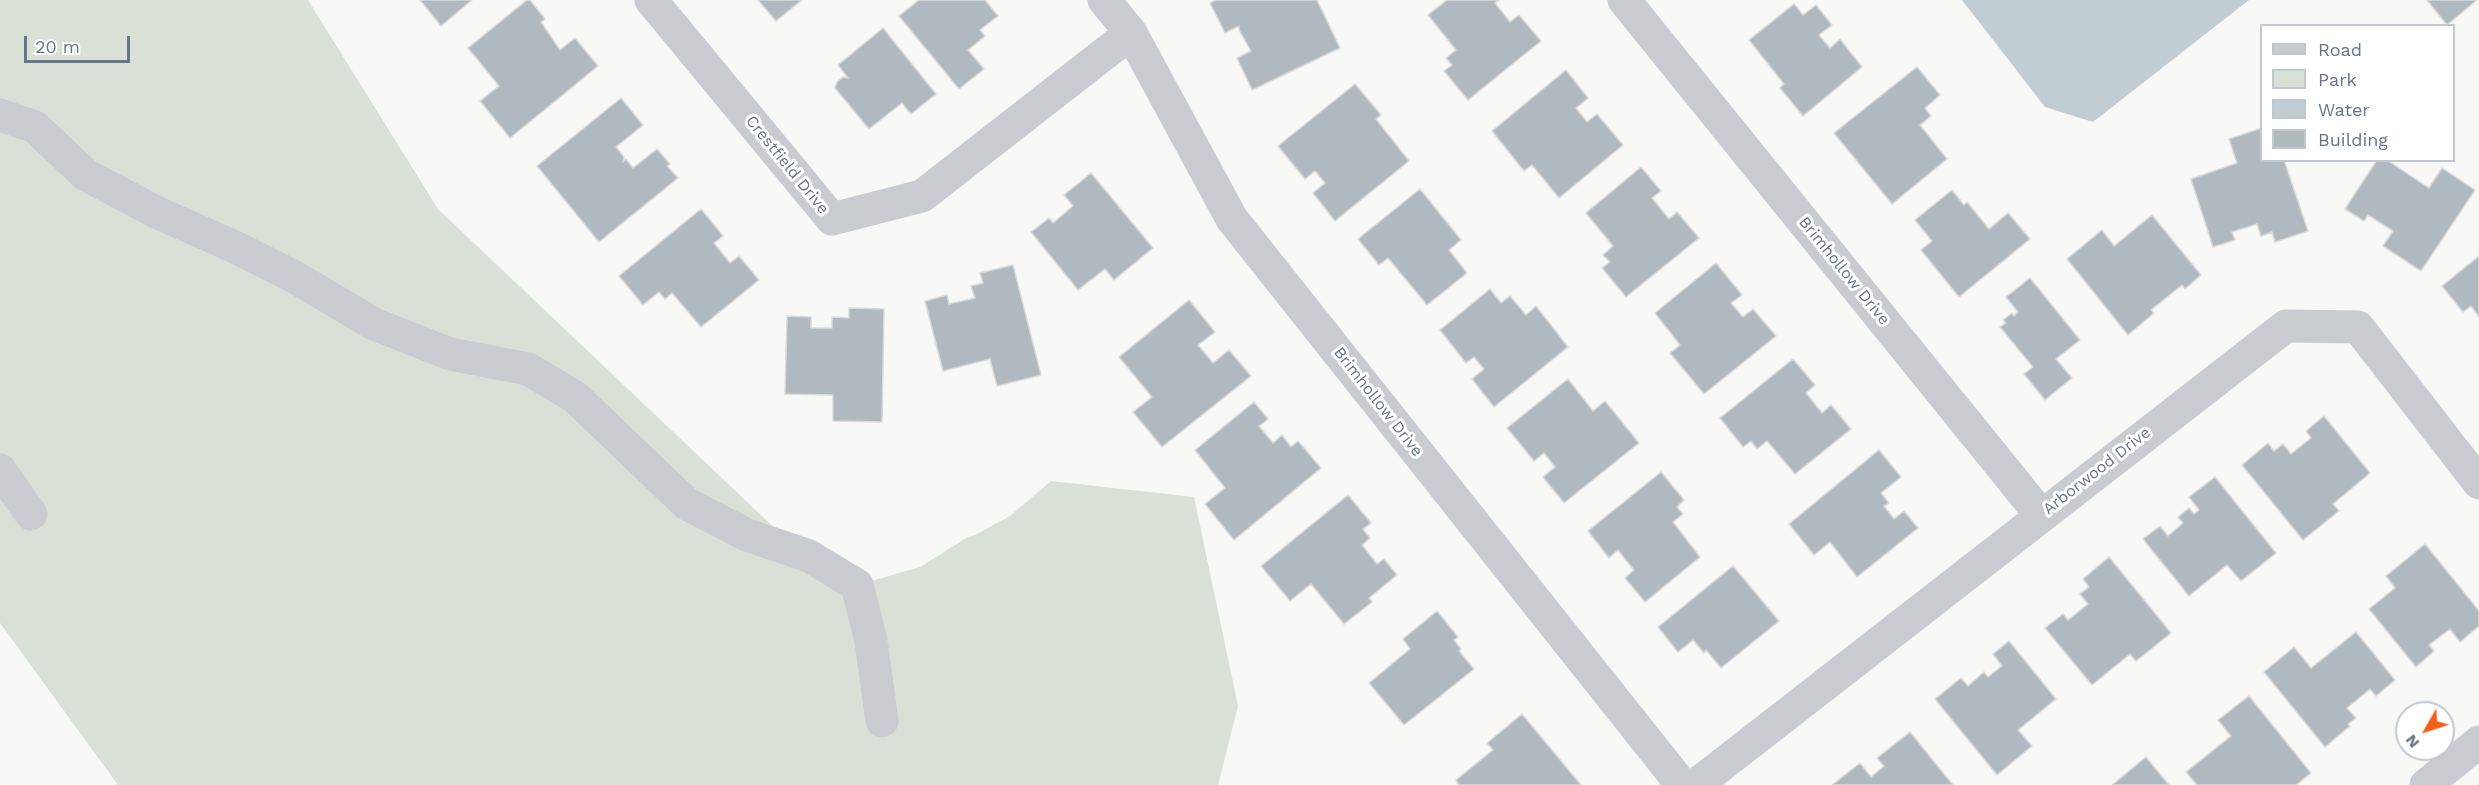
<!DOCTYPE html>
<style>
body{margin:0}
#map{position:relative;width:2479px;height:785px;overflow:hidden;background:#f8f9f6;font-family:"Work Sans",sans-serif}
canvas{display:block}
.legend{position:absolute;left:2260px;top:24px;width:195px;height:138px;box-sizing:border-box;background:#fff;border:2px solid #c1c8d0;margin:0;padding:8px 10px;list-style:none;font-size:18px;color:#65768a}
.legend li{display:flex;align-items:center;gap:12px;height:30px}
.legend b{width:30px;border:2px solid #c1c8d0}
.north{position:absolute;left:2395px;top:701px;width:60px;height:60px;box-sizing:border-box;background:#fff;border:2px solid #c1c8d0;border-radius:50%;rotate:231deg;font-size:16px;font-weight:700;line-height:24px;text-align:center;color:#65768a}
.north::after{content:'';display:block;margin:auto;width:21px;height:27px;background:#f25f1c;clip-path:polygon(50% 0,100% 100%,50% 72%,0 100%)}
.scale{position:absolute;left:24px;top:36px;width:106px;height:27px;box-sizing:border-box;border:3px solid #65768a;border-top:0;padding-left:8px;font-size:18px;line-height:21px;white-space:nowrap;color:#65768a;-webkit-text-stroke:4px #fff;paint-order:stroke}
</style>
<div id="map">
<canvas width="2479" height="785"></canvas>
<ul class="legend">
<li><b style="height:8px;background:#c8ccd0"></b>Road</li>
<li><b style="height:16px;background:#d9e1d6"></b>Park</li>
<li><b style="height:16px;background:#c2cdd3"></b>Water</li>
<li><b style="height:16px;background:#b1b9c0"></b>Building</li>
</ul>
<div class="north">N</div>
<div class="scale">20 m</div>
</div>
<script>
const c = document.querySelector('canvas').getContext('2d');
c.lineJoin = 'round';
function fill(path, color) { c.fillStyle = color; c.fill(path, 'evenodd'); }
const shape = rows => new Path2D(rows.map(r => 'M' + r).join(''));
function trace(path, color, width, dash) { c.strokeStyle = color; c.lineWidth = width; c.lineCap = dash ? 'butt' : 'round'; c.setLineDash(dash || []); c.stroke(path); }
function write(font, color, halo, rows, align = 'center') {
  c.font = font + ' "Work Sans",sans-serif'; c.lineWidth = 6; c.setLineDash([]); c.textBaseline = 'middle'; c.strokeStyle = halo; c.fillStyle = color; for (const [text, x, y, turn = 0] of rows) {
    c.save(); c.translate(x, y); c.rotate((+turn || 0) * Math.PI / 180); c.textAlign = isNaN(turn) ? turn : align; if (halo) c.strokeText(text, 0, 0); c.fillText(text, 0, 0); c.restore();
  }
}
fill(shape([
 [0,0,308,0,438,209,840,590,920,567,968,537,975,535,1010,516,1051,481,1194,497,1238,706,1218,785,118,785,0,623]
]), '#d9e1d6');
fill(shape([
 [1962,0,2249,0,2093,122,2045,107]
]), '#c2cdd3');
const building = shape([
 [420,0,472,0,441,26,420,0],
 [527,0,530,0,545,19,541,22,560,50,575,38,598,66,510,138,480,101,499,86,468,48,527,0],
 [758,0,802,0,776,21,758,0],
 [919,0,985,0,998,16,980,30,985,36,968,50,984,69,959,89,899,16,919,0],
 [1216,0,1317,0,1340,48,1252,90,1237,58,1251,51,1239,30,1239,26,1225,33,1210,3,1216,0],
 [1447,0,1499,0,1495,3,1510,22,1519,15,1541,41,1468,100,1444,71,1452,65,1446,58,1456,50,1428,15,1447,0],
 [2427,0,2477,0,2447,25,2427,0],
 [1794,4,1803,15,1816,5,1832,25,1819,35,1830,48,1840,39,1862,67,1803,116,1780,88,1784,84,1749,40,1794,4],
 [883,28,936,94,911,114,902,103,869,129,835,88,837,82,843,77,848,78,838,65,883,28],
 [1917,67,1940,95,1925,108,1931,116,1920,125,1947,159,1892,204,1834,133,1917,67],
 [1566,70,1588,98,1576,108,1587,122,1597,114,1623,145,1559,198,1532,165,1524,171,1492,131,1566,70],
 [1355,84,1381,115,1376,119,1409,161,1335,221,1313,193,1325,183,1315,171,1305,179,1278,146,1355,84],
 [621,98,643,125,616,147,624,157,623,162,626,159,633,168,657,149,670,164,667,166,678,178,599,242,537,166,621,98],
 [2262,128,2262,160,2284,160,2308,231,2275,242,2272,232,2261,236,2257,224,2232,232,2235,240,2213,247,2191,179,2237,163,2229,139,2262,128],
 [2377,160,2387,160,2429,188,2442,168,2475,190,2421,271,2383,246,2393,231,2368,215,2364,221,2345,209,2377,160],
 [1641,167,1661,191,1652,198,1669,219,1677,212,1699,238,1626,297,1602,268,1610,262,1603,255,1613,246,1586,213,1641,167],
 [1091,173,1153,248,1114,280,1105,269,1078,290,1031,232,1049,218,1053,223,1073,206,1064,195,1091,173],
 [1420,189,1461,240,1449,250,1467,273,1427,305,1388,258,1379,265,1358,239,1420,189],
 [1952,190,1964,205,1967,202,1989,229,2008,213,2030,239,1959,297,1921,250,1932,241,1915,220,1952,190],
 [701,209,723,236,714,243,730,263,739,256,759,280,701,327,672,293,665,299,659,292,643,305,619,276,701,209],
 [2152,215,2201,275,2185,289,2182,285,2151,310,2154,313,2128,335,2067,259,2102,230,2114,246,2152,215],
 [2479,256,2479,317,2471,306,2463,312,2442,286,2479,256],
 [1716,263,1742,295,1731,303,1743,317,1753,309,1776,336,1704,394,1670,353,1680,345,1655,313,1716,263],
 [1013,265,1041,375,997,386,990,359,943,371,925,301,947,295,949,304,975,298,971,286,983,283,980,273,1013,265],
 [2030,278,2080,340,2056,359,2072,378,2045,400,2024,374,2033,367,2000,327,2006,323,2003,320,2012,313,2014,316,2018,312,2006,297,2030,278],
 [1490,289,1501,303,1510,296,1526,315,1536,306,1568,347,1494,407,1472,379,1484,369,1474,357,1466,363,1440,330,1490,289],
 [1189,300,1215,332,1198,345,1213,363,1229,350,1251,376,1162,447,1133,412,1152,397,1119,357,1189,300],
 [849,308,884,309,882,422,833,421,833,395,785,394,787,316,811,317,811,328,832,328,832,317,849,318,849,308],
 [1793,359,1815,385,1806,393,1822,413,1831,405,1851,429,1795,474,1767,441,1757,449,1751,441,1743,447,1720,418,1793,359],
 [1568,379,1593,411,1605,401,1639,443,1564,503,1543,477,1555,467,1544,453,1534,461,1507,428,1568,379],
 [1254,402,1268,419,1259,426,1273,443,1282,435,1291,447,1298,441,1321,468,1234,540,1205,504,1225,488,1195,450,1254,402],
 [2324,416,2370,473,2333,504,2339,511,2303,540,2242,465,2268,443,2274,451,2283,444,2291,454,2311,438,2306,431,2324,416],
 [1879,450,1901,477,1881,493,1889,503,1884,506,1894,519,1904,511,1918,528,1857,577,1830,542,1814,555,1789,524,1879,450],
 [1661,472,1684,500,1677,507,1683,514,1673,522,1700,557,1645,602,1625,578,1634,570,1629,564,1618,550,1609,558,1588,531,1661,472],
 [2215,477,2276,553,2241,581,2227,565,2189,596,2143,539,2160,526,2168,536,2183,523,2178,517,2189,508,2194,514,2199,510,2189,497,2215,477],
 [1348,495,1371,523,1363,529,1370,538,1362,545,1377,564,1384,559,1397,575,1369,598,1372,602,1344,624,1311,584,1290,601,1261,566,1348,495],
 [2425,544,2479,611,2479,626,2460,642,2450,629,2429,645,2434,651,2416,667,2369,609,2395,588,2386,576,2425,544],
 [2109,557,2171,633,2136,661,2130,654,2092,685,2045,628,2063,614,2068,620,2088,604,2080,594,2089,587,2083,579,2109,557],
 [1733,566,1779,621,1721,668,1706,650,1704,653,1693,640,1678,652,1658,627,1733,566],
 [1437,611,1458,637,1454,640,1461,649,1459,651,1474,669,1404,725,1369,683,1410,649,1403,639,1437,611],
 [2356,632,2395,680,2376,696,2370,689,2347,708,2356,718,2348,724,2350,726,2325,747,2264,672,2294,647,2311,668,2356,632],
 [2009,641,2056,699,2018,730,2032,746,1997,775,1935,699,1961,678,1968,686,1984,672,1988,677,2002,666,1993,654,2009,641],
 [2249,696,2311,773,2296,785,2197,785,2186,772,2231,736,2218,720,2249,696],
 [1522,714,1581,785,1459,785,1456,780,1493,750,1487,743,1522,714],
 [1910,732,1953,785,1832,785,1860,763,1871,777,1884,766,1877,758,1910,732],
 [2146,757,2169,785,2112,785,2146,757]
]);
fill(building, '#b1b9c0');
trace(building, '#dadad8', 1.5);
trace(shape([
 [651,0,832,219,922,196,1131,33],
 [1104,0,1131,33,1232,219,1682,785],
 [1624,0,2041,515],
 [0,115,35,127,86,175,156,212,237,248,291,275,374,324,450,354,528,369,575,397,687,504,747,535,809,556,857,585,871,641,882,721],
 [0,470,31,514],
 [1696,785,2286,326,2358,327,2479,483],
 [2426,785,2479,742]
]), '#c8ccd0', 33);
write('16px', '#65768a', '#fff', [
 ["Crestfield Drive",787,165,51],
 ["Brimhollow Drive",1844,271,51],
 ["Brimhollow Drive",1378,402,52],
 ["Arborwood Drive",2097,471,-38]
]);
</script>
